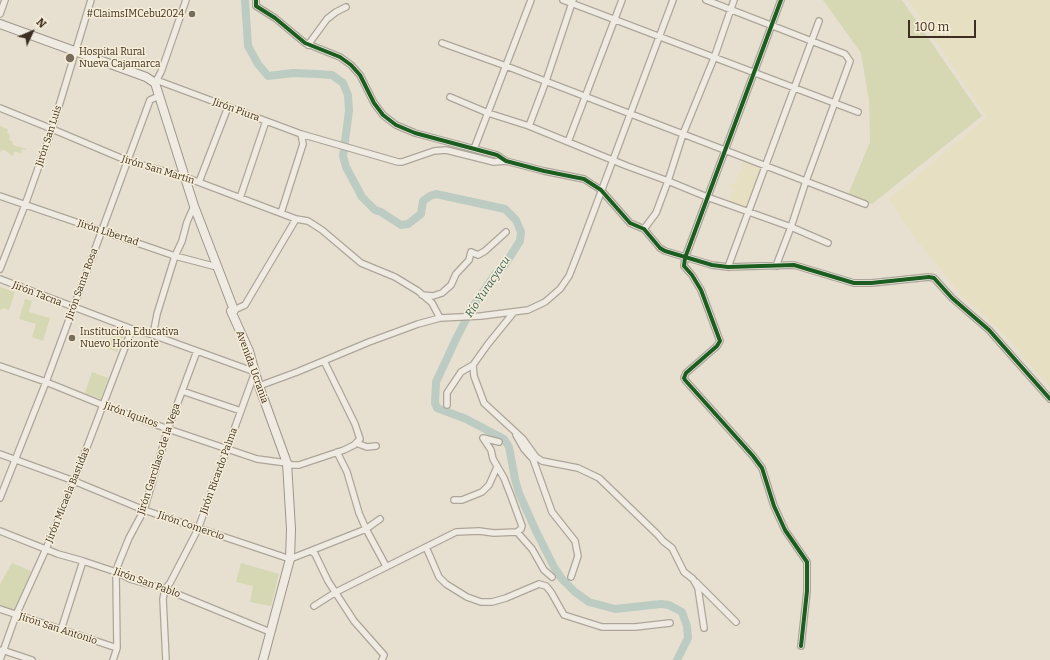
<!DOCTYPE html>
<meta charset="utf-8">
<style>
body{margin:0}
#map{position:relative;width:1050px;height:660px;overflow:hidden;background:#e7e0d1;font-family:Bitter,serif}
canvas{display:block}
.north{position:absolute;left:12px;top:12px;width:40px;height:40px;-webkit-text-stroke:3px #f7eed8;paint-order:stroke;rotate:46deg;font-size:11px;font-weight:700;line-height:16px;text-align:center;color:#3d2e20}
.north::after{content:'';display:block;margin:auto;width:14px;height:18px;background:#3d2e20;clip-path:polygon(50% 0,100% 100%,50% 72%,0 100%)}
.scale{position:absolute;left:908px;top:20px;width:68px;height:18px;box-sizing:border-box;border:2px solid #3d2e20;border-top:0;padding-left:5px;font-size:12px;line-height:14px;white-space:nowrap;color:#3d2e20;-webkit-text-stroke:3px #f7eed8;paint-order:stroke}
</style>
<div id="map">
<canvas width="1050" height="660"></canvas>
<div class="north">N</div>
<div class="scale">100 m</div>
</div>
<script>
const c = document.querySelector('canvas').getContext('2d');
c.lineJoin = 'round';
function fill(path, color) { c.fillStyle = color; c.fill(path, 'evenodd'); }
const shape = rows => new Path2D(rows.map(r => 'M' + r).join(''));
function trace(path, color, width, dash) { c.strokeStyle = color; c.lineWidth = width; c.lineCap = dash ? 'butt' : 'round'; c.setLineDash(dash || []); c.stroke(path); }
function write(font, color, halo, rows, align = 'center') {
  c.font = font + ' Bitter,serif'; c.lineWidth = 3; c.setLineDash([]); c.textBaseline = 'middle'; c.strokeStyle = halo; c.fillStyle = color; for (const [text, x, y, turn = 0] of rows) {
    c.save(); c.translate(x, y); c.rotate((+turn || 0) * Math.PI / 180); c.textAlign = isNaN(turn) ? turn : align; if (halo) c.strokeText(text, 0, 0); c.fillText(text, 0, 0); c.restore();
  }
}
fill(shape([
 [908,0,1050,0,1050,388,1006,336,963,297,915,238,889,199,987,117],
 [744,161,762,167,747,208,729,201,733,188,729,186,730,183,735,184]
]), '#e6dfc2');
fill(shape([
 [823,0,902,0,982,116,872,204,847,197,870,142,869,100,861,53],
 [0,126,8,129,7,133,9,134,10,137,9,140,12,141,13,145,27,149,25,150,22,149,21,154,15,151,12,156,5,150,2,150,0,153],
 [0,287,15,292,9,310,3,308,2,310,0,309],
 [25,299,32,301,29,312,50,318,43,341,32,337,36,324,19,319],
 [115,328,125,332,117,352,107,348],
 [92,372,108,378,101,399,85,393],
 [12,563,31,571,15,612,0,605,0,584],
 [241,563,279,574,271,606,250,602,253,586,236,582]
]), '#d6d7b3');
trace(shape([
 [245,0,248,46,258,64,268,76,293,73,317,74,332,75,343,83,348,95,349,111,343,156,346,167,362,197,375,210,381,212,401,225,408,224,421,214,423,201,430,196,436,194,505,209,516,220,521,232,520,241,504,266,496,273,472,308,457,337,436,382,435,403,437,408,466,419,504,439,509,447,515,479,519,493,535,529,554,567,562,579,575,592,589,602,615,609,661,604,669,605,682,612,687,626,688,638,677,660]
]), '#bcccc2', 8);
const street = shape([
 [256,0,256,6,275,18,305,43,340,57,351,65,360,75,374,103,383,115,396,125,415,133,497,155,506,161,544,171,584,179,601,190,630,223,644,229,660,248,665,251,712,265,728,267,794,265,854,283,871,283,929,277,934,278,952,298,989,330,1050,399],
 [563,0,858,112],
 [706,0,845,54,850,61,806,181,791,227,776,266],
 [734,0,714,58,683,134,668,181,707,197,791,227,828,243],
 [781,0,685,258,684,266,692,275,701,290,720,341,717,346,686,373,684,378,685,380,753,456,762,468,774,506,785,530,807,562,807,591,801,646],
 [0,14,5,0],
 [442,43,506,66,865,204],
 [308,45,327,19,336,12,346,7],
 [156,80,301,134,398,162,402,162,434,151,446,150,494,162,506,161],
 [155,83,161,72,186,0],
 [450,97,488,113,529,126,627,166,668,181,656,213,644,229],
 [0,108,52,129,128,161,185,177,296,219,308,221,322,230,361,263,395,277,418,291,432,303,440,318],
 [529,126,546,81,573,0],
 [568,142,622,0],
 [474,149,531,0],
 [199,182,228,107],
 [0,196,175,256,217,267],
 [240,198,266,121],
 [281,213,303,144,301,134],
 [728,267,819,21],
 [0,269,25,205,52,129,91,0],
 [0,279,132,329,153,335,255,372,198,529,170,583,165,589,163,599,166,660],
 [422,295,433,296,442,293,451,285,456,274,469,260,471,252,478,255,485,251,506,232],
 [234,310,245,305,296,219],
 [153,335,157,314,175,256,182,241,187,222,194,206],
 [473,365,474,376,484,403,523,439,536,457,542,461,578,468,599,478,658,535,663,541,672,548,684,572,693,579,698,588,704,628],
 [0,366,46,382,103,405,168,429,257,459,287,463,292,465,299,465,344,450,354,445,360,439,355,424,324,361],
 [259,386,297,372,369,342,418,324,440,318,481,316,528,310,545,302,560,289,569,276,580,248,673,0],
 [182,391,241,411],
 [447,405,447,393,461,372,473,365,488,344,514,312],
 [516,435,524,449,533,459,552,512,575,541,578,556,571,577],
 [356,443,367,447,376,446],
 [337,452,347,472,359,513,366,529,386,566],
 [0,454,74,481,144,510,290,559,366,529,380,519],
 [0,498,46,382,150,100,159,96],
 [454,500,462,500,482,492,489,485,497,467],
 [0,531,58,554,83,561,116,572,130,579,165,589,270,632],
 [517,532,532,549,544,570,552,577],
 [426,547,439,577,446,584,467,597,481,602,492,602,506,598,539,584,546,586,551,592,564,615,602,627,635,627,670,623],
 [311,551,315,554,328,581,354,621,384,655,382,660],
 [696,582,736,622],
 [314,606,336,592,456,532,479,531,494,533,517,532,521,529,522,526,511,496,504,478,493,459,491,450,483,438,499,442],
 [0,609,117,648],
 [61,630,83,561],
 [2,650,32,660],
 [0,660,16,615,46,549,74,481,132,329],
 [113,660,117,648,116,572,118,565,129,538,144,510,168,429,197,351]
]);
const secondary = shape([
 [0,24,146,77,155,83,194,206,234,310,231,311,249,351,259,386,287,463,291,529,290,559,263,660]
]);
trace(street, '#ada599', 8);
trace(secondary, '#9c958a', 10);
trace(street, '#efebe3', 5.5);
trace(secondary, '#efebe3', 8);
trace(shape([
 [256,0,256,6,275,18,305,43,340,57,351,65,360,75,374,103,383,115,396,125,415,133,497,155,506,161,544,171,584,179,601,190,630,223,644,229,660,248,665,251,712,265,728,267,794,265,854,283,871,283,929,277,934,278,952,298,989,330,1050,399],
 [781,0,685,258,684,266,692,275,701,290,720,341,717,346,686,373,684,378,685,380,753,456,762,468,774,506,785,530,807,562,807,591,801,646]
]), '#1b5e20', 4);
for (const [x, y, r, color] of [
 [192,14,4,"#786c5e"],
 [70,58,5,"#786c5e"],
 [72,338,4,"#786c5e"]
]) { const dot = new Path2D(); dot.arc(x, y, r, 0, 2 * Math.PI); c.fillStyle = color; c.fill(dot); trace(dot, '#f7eed8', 1.5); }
write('10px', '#3d2e20', '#f7eed8', [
 ["#ClaimsIMCebu2024",184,14,"right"],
 ["Hospital Rural",79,52],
 ["Nueva Cajamarca",79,64],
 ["Institución Educativa",80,332],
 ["Nuevo Horizonte",80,344]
], 'left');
write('10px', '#3d2e20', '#f7eed8', [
 ["Jirón Piura",236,110,20],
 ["Jirón San Luis",49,136,-72],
 ["Jirón San Martín",158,170,17],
 ["Jirón Libertad",108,233,18],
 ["Jirón Santa Rosa",82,284,-70],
 ["Jirón Tacna",37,294,21],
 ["Avenida Ucrania",252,367,70],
 ["Jirón Iquitos",131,415,20],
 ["Jirón Garcilaso de la Vega",159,459,-72],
 ["Jirón Ricardo Palma",219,471,-70],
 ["Jirón Micaela Bastidas",68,495,-68],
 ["Jirón Comercio",191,526,19],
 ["Jirón San Pablo",147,583,20],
 ["Jirón San Antonio",58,629,18]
]);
write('italic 11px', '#2f5d5a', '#f7eed8', [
 ["Río Yuracyacu",488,287,-56]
]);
</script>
